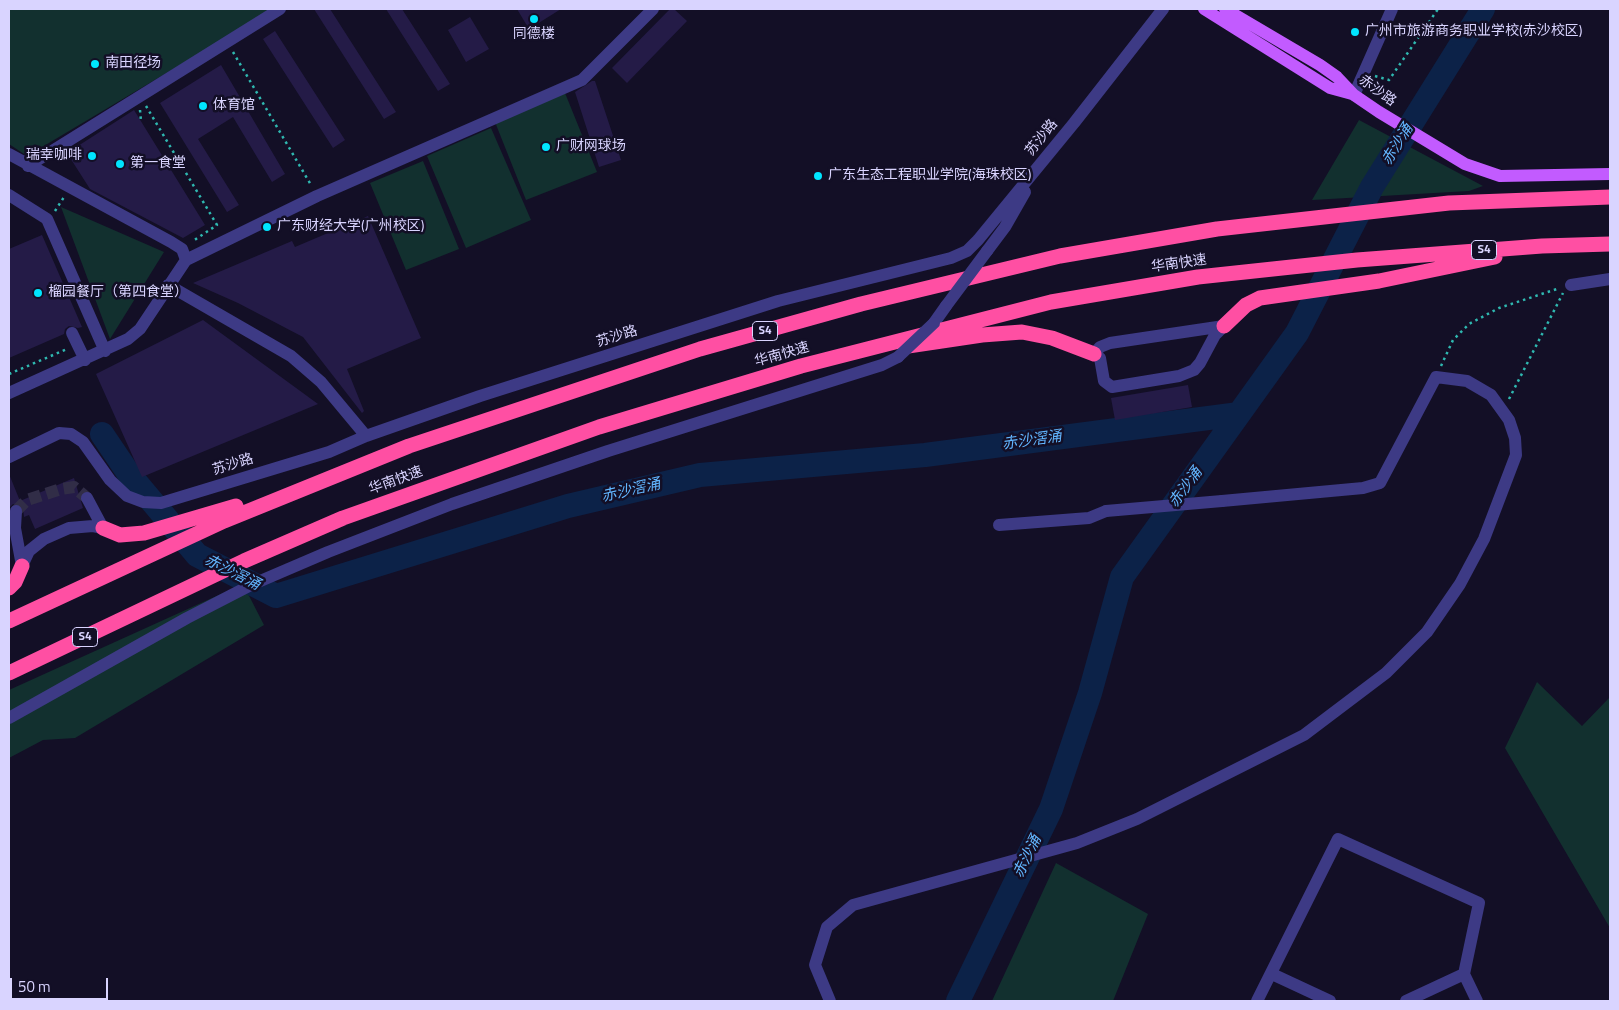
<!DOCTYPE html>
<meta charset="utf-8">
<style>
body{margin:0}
#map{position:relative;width:1619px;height:1010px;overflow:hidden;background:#130f26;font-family:"Titillium Web",sans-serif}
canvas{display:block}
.frame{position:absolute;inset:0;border:10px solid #d9d4ff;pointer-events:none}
.scale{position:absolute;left:10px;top:978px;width:98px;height:22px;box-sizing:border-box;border:2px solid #d9d4ff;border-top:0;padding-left:6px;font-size:15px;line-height:18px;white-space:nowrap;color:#d9d4ff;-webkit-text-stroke:4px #130f26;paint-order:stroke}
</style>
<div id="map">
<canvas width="1619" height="1010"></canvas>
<div class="frame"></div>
<div class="scale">50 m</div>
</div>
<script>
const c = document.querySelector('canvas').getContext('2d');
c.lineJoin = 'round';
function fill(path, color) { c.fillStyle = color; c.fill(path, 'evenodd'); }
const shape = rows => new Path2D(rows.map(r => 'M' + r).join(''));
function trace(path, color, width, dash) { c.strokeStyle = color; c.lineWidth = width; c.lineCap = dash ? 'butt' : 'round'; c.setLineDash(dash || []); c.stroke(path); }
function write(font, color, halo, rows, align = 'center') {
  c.font = font + ' "Titillium Web","Noto Sans SC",sans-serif'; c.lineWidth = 5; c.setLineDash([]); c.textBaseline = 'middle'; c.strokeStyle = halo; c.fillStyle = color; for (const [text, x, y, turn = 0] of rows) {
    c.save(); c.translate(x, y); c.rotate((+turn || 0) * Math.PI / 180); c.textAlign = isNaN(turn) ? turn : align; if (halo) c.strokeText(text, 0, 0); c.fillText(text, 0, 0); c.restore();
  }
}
fill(shape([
 [9,9,274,9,27,156,9,144],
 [565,93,597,172,526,200,495,122],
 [1359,120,1483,186,1469,191,1312,200],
 [491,128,531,220,466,248,427,156],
 [423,161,459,249,406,270,370,183],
 [61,207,164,252,110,339],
 [243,584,264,625,75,738,43,740,9,758,9,690],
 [1537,682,1582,726,1610,697,1610,928,1505,748],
 [1056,863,1148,914,1113,1001,992,1001]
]), '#12302f');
trace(shape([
 [102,434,129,474,197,555,276,596,568,506,700,475,925,455,1239,414],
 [958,1001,1051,809,1090,693,1122,577,1297,333,1372,187,1483,9]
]), '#0c2248', 24);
fill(shape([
 [314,9,330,9,396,112,384,119],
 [386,9,402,9,450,84,438,91],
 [517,9,561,9,529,29],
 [670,9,674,9,687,21,627,83,612,68],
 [470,17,489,49,466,62,448,30],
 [275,31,345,140,333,148,263,39],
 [221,65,285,174,272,182,233,117,198,139,239,205,227,212,160,103],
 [592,81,595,81,621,160,599,167,575,92],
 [134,110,205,225,183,238,90,189,67,153],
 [368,216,421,338,347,369,364,411,362,413,303,337,238,303,193,283,292,241,295,247],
 [42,235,82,327,78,328,69,326,65,329,64,334,9,358,9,249],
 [203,320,318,404,142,477,96,374],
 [1188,385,1192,407,1115,420,1111,398],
 [9,474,20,501,74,478,83,508,35,529,29,515,24,517,23,508,21,505,13,504,9,508]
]), '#241b47');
trace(shape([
 [16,511,27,500,61,489,74,487,87,498]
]), '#312d47', 12, [12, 6]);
trace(shape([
 [233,52,311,185],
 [1375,76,1389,80,1438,9],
 [146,106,217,225,193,241],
 [140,110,141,121],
 [55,211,64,197],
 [1441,366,1453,340,1469,324,1499,308,1560,288],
 [9,374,67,349],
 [1509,399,1563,293]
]), '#2fb8b0', 2.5, [2.5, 4]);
trace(shape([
 [1354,95,1392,9],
 [9,154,171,242,182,249,186,260,140,329,128,339,9,393],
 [28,166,280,9],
 [9,195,47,219,105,351],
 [987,251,1005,227,1025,192],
 [186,260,317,196,582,80,653,9],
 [168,285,291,356,321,382,366,436],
 [1571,285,1610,279],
 [934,323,946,306],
 [1224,326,1215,335,1200,363,1194,370,1179,376,1112,387,1104,381,1100,358,1094,354,1100,347,1110,343,1224,326],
 [72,333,85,360],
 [9,457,59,433,71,434,83,442,110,480,127,496,143,502,161,503,329,452,366,436,480,396,778,301,951,258,967,251,978,240,1074,123,1163,9],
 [87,498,103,528],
 [16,511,15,528,22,566],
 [999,525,1089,518,1106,511],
 [22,566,29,551,44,539,69,528,93,526,103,528],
 [9,718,187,618,251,585,328,552,452,504,608,451,882,365,898,357],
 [1272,974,1330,1001],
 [1464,974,1477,1001],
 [830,1001,815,965,827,927,853,905,1077,843,1137,819,1304,735,1386,673,1427,632,1460,584,1484,539,1516,455,1515,438,1509,420,1491,395,1467,381,1436,377,1380,483,1363,488,1222,501],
 [1257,1001,1338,839,1479,903,1464,974,1406,1001]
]), '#3d3a85', 12);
trace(shape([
 [1204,9,1330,88,1352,94],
 [1225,9,1320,65,1337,77,1354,95,1379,112,1465,164,1500,176,1610,174]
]), '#c25bff', 12);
trace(shape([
 [1224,326,1246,305,1260,298,1379,281,1495,257],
 [908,346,982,335,1022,332,1052,338,1094,354],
 [103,528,120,535,144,533,236,506],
 [9,588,15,582,22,566],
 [9,621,224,521,409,446,700,349,861,304,1060,256,1217,229,1449,203,1610,197],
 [9,673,244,561,343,518,599,427,801,366,1051,302,1198,277,1357,260,1542,246,1610,244]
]), '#ff4fa3', 15);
trace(shape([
 [946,306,987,251],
 [898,357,934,323],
 [1106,511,1222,501]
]), '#3d3a85', 12);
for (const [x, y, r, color] of [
 [534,19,5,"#00e5ff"],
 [1355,32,5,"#00e5ff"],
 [95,64,5,"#00e5ff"],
 [203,106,5,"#00e5ff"],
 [546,147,5,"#00e5ff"],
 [92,156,5,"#00e5ff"],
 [120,164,5,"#00e5ff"],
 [818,176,5,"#00e5ff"],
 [267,227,5,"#00e5ff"],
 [38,293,5,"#00e5ff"]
]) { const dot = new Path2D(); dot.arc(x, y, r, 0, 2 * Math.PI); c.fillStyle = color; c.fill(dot); trace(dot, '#130f26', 2); }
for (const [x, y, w] of [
 [1484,250,25],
 [765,331,25],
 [85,637,25]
]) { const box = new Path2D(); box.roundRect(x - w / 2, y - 9.5, w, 19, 4); c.fillStyle = '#130f26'; c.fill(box); trace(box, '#d9d4ff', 1); }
write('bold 12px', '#d9d4ff', null, [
 ["S4",1484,250],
 ["S4",765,331],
 ["S4",85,637]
]);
write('14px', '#d9d4ff', '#130f26', [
 ["广州市旅游商务职业学校(赤沙校区)",1365,32],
 ["同德楼",534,35,"center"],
 ["南田径场",105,64],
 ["体育馆",213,106],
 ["广财网球场",556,147],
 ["瑞幸咖啡",82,156,"right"],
 ["第一食堂",130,164],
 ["广东生态工程职业学院(海珠校区)",828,176],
 ["广东财经大学(广州校区)",277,227],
 ["榴园餐厅（第四食堂）",48,293]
], 'left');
write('14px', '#d9d4ff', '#130f26', [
 ["赤沙路",1377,91,36],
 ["苏沙路",1042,138,-51],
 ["华南快速",1179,264,-8],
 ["苏沙路",617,337,-17],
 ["华南快速",782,355,-16],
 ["苏沙路",233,465,-17],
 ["华南快速",396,481,-20]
]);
write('italic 15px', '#62b6ff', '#130f26', [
 ["赤沙涌",1398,145,-58],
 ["赤沙滘涌",1032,441,-8],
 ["赤沙涌",1186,488,-54],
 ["赤沙滘涌",631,491,-13],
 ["赤沙滘涌",232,573,27],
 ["赤沙涌",1028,857,-64]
]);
</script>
